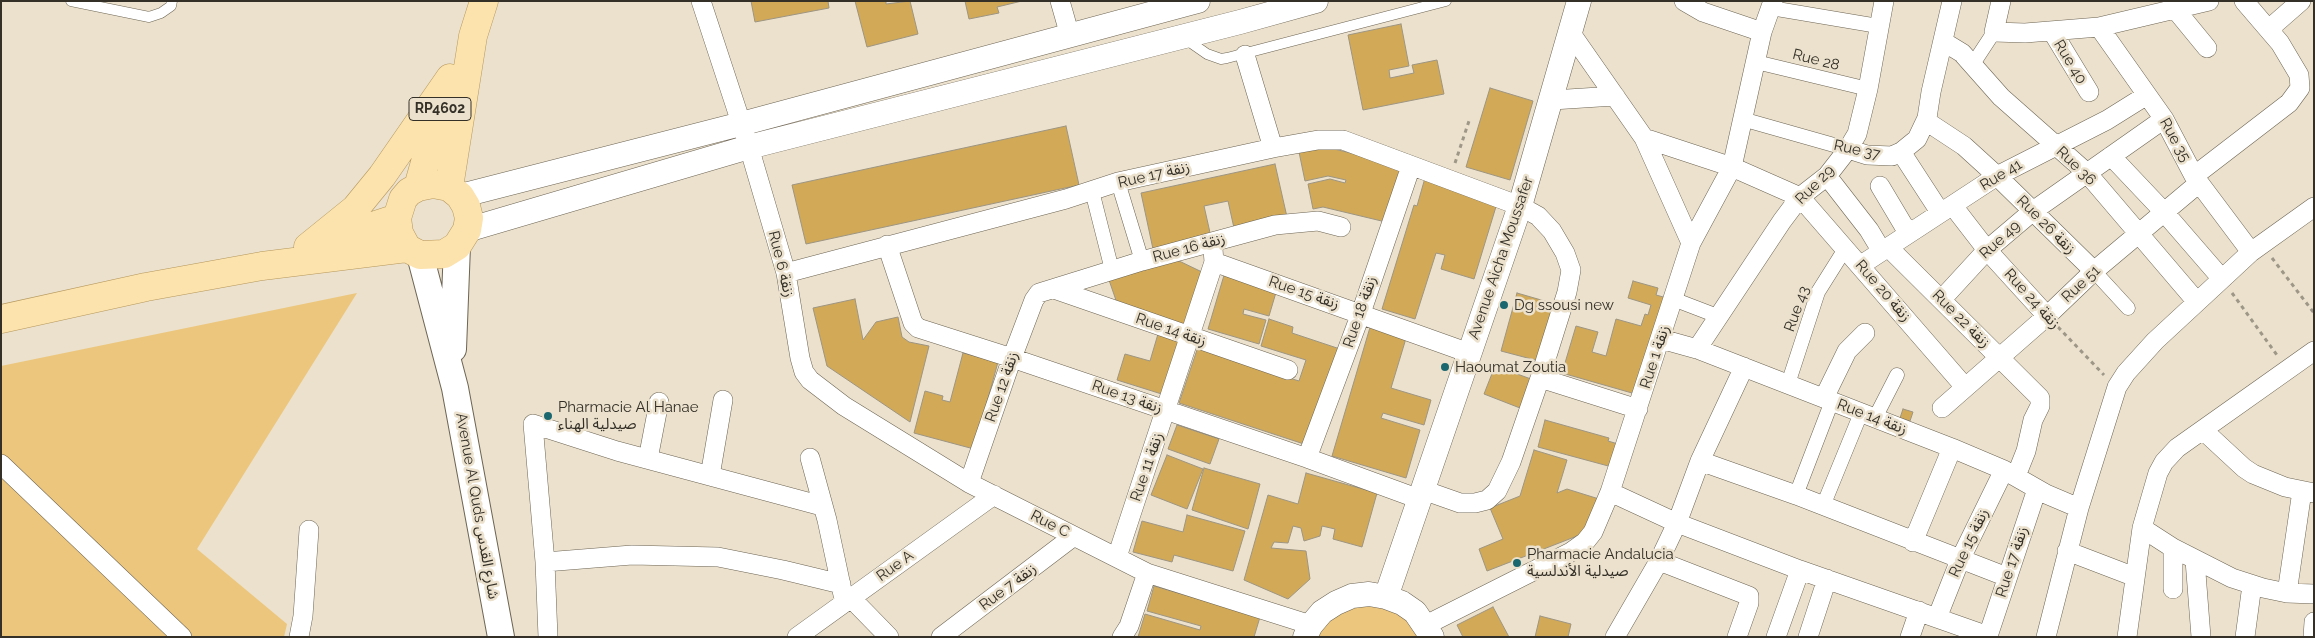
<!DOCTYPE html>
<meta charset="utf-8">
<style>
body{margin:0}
#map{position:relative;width:2315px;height:638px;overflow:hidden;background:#ebe1cd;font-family:Raleway,sans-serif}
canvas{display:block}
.frame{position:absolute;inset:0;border:2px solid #343028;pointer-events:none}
</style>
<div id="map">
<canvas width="2315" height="638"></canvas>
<div class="frame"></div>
</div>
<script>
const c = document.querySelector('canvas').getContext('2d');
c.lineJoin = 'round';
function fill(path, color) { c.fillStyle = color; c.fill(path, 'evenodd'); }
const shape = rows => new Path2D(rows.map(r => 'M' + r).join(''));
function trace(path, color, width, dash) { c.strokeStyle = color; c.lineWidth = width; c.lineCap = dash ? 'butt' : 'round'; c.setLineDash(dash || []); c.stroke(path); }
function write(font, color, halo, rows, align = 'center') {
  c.font = font + ' Raleway,"Noto Sans Arabic",sans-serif'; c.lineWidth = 5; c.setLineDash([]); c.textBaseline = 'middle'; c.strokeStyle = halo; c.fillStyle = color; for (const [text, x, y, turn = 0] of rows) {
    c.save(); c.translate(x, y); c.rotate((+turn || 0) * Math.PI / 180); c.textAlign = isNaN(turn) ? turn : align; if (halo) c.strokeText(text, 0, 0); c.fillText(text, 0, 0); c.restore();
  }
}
fill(shape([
 [357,293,197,549,287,624,284,637,1,637,1,366],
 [1364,601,1402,611,1424,637,1315,637,1328,617]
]), '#ecc67c');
const building = shape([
 [751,1,828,1,829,8,755,22,751,1],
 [855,1,886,1,886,4,910,1,918,34,867,47,855,1],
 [965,1,1022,1,997,7,999,13,969,19,965,1],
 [1401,24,1409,66,1389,70,1390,78,1414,73,1412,65,1437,60,1444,94,1363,110,1348,35,1401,24],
 [1490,88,1533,101,1510,180,1466,167,1490,88],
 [1066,126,1079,185,806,244,792,185,1066,126],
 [1326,147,1404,166,1390,223,1323,207,1313,209,1308,184,1330,179,1345,183,1346,180,1328,176,1305,181,1299,152,1326,147],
 [1275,164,1287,217,1234,228,1228,201,1204,206,1211,237,1153,249,1141,193,1275,164],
 [1425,178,1498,200,1474,279,1441,269,1445,255,1436,253,1415,319,1382,309,1414,205,1417,206,1425,178],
 [1177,260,1202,272,1184,328,1118,306,1109,280,1177,260],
 [1225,272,1277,289,1269,316,1244,309,1243,314,1266,320,1259,344,1208,329,1225,272],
 [1633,281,1658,288,1656,295,1667,298,1639,395,1562,373,1576,326,1598,332,1592,352,1606,356,1616,319,1641,326,1645,314,1648,315,1651,305,1628,298,1633,281],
 [1517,293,1555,304,1539,361,1501,351,1517,293],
 [855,299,863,340,876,322,898,317,902,337,909,342,929,346,910,422,827,366,813,308,855,299],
 [1269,319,1293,327,1292,333,1343,350,1310,446,1179,403,1198,347,1228,357,1228,359,1299,381,1306,360,1261,346,1269,319],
 [1371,324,1407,335,1391,388,1431,400,1424,425,1383,413,1381,418,1420,430,1406,478,1332,456,1371,324],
 [1158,334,1184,342,1168,396,1117,380,1125,354,1150,361,1158,334],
 [963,353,998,362,974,449,914,433,925,391,943,396,942,400,950,402,963,353],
 [1495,366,1531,379,1520,408,1484,394,1495,366],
 [1903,409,1913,412,1910,421,1900,418,1903,409],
 [1545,420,1609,438,1608,441,1618,444,1612,467,1538,447,1545,420],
 [1177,425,1219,439,1210,464,1168,449,1177,425],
 [1534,450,1567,460,1557,493,1567,489,1599,499,1590,531,1487,571,1479,549,1503,539,1490,508,1520,496,1534,450],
 [1167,455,1203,469,1187,509,1151,495,1167,455],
 [1204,468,1260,484,1248,529,1192,510,1204,468],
 [1306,473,1377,493,1362,547,1333,539,1335,529,1322,526,1320,536,1304,541,1301,528,1293,526,1288,543,1274,542,1271,548,1306,551,1310,579,1288,599,1244,580,1268,495,1298,504,1306,473],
 [1187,515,1245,531,1233,571,1174,555,1172,562,1133,552,1142,521,1183,532,1187,515],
 [1154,586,1260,617,1254,637,1138,637,1145,614,1200,630,1201,626,1147,611,1154,586],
 [1493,607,1509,637,1463,637,1457,625,1493,607],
 [1540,616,1571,624,1568,637,1535,637,1540,616]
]);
fill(building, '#d2aa57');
trace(building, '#9d9481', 1);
const service = shape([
 [71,1,149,17,161,13,171,6,172,1],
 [1184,38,1207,54,1221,59,1227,58,1446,1]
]);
const pedestrian = shape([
 [1771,8,1878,26],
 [1756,62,1868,89],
 [1973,64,1994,32],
 [1742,119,1848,149],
 [1118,182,1142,261],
 [1092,191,1112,270],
 [2094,271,2128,308],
 [1673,299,1720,317],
 [1788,384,1818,292,1845,249],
 [1875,418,1897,375],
 [1796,495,1832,401],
 [1823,506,1861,413]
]);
const minor = shape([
 [701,1,749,147,786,273,800,358,804,372,810,380,844,406,969,483,1147,573,1311,625],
 [1060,1,1070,36],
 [1684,1,1703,12,1762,32],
 [2001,1,1994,32,2025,33,2099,27,2209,1],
 [2175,9,2207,48],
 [2099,27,2164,119,2194,176,2251,252],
 [2269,29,2301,1],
 [2052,31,2089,92],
 [1570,32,1644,138,1691,243],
 [1944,42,1962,53,2001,97,2087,173,2197,302],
 [1245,55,1273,148],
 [1552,100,1615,96],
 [1926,121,1964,146,1997,176,2094,271],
 [1644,138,1732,167,1800,197,1965,387],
 [1848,149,1867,155,1892,156,1901,152,1917,139,1927,118,1931,92,1952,1],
 [1901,152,1940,212],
 [2111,156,2164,212,2222,279],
 [1827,176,1869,230,1881,250],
 [2194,176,2289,103,2300,88,2299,75,2280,43,2244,1],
 [1880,186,1908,233],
 [1953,206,1987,250,2047,316],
 [887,245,913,323,918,328,1012,358,1307,458,1419,499],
 [1888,247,2040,398,2040,406,2033,420,2026,451,2016,476],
 [1213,249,1214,262,1469,353],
 [1861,265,1997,176,2107,120,2147,95],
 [786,273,1066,199,1118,182,1273,148,1318,140,1343,140,1520,206,1538,216,1552,231,1565,253,1571,270,1567,292,1540,378,1511,462,1497,491,1487,500,1475,503,1460,503,1423,490],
 [1054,289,1288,370],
 [1942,299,1987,250,2033,211,2164,119],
 [1661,339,1697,349,1952,448,2004,470,2046,494,2079,508],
 [1697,349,1782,221,1800,197,1827,176,1848,149,1857,134,1868,89,1884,1],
 [1540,378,1638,409],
 [1824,398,1847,351,1865,333],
 [1942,408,2047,316,2094,271,2199,183],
 [2204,431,2244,468,2253,474,2285,487,2314,493],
 [810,458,827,520,843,595],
 [1307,458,1361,313,1411,166],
 [648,459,659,402],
 [1700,461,1796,495,2007,577],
 [1,464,182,637],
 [710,476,723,400],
 [969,483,1012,358,1034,300,1039,293,1142,261,1275,225,1318,221,1341,227],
 [1610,492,1677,523,1800,570,1988,636,2037,489],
 [2142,528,2173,548,2232,578,2263,588,2287,593,2314,594],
 [1913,542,1952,448],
 [2173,548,2173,589],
 [2067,551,2135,577],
 [1117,557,1214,262],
 [2195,560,2201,637],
 [1659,561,1749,596,1749,603,1737,637],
 [545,562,632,555,718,557,783,570,841,584],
 [2287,593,2302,491],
 [851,598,889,637],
 [1937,618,1960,560,2004,470],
 [1426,625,1571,552,1585,542,1593,532,1610,492,1691,243,1732,167,1762,32,1773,1],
 [299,637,303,616,309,530],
 [548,637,545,562,533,424,617,451,822,506],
 [797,637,994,495],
 [941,637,1074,536],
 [1122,637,1129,626,1147,573],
 [1615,637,1659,561,1677,523,1700,461,1744,367],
 [1776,637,1800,570],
 [1808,637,1827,579],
 [1910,637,1919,611],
 [2046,637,2079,508,2117,387,2126,373,2155,341,2222,279,2251,252,2314,207],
 [2127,637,2142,528,2158,473,2164,462,2177,448,2314,351],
 [2245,637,2252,585],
 [2313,637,2314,622]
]);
const tertiary = shape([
 [460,196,741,124,1198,1],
 [467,230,749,147,1240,22,1316,1],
 [1386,597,1520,206,1579,1],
 [1305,637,1311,625,1322,612,1336,603,1352,596,1369,594,1386,597,1402,603,1415,612,1432,637]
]);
const secondary = shape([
 [420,255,455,388,501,637],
 [453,349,457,246]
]);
const primary = shape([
 [418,187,443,99],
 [449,187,473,36,484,1],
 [327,241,397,218],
 [308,247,355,209,382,176,450,78],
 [1,319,146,287,262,266,407,248,420,255,444,254,457,246,467,230,469,218,466,206,460,196,449,187,433,184,418,187,409,192,403,199,397,218,399,233,407,248]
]);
trace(service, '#6d6453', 11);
trace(pedestrian, '#6d6453', 15);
trace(minor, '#6d6453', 20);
trace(tertiary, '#6d6453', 25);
trace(secondary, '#6d6453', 28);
trace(primary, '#b5975b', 29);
trace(shape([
 [1455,163,1469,121],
 [2272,258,2314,313],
 [2232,293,2277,355],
 [2058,327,2104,375]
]), '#9e9788', 3, [4, 4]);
trace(service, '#fff', 10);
trace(pedestrian, '#fff', 14);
trace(minor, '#fff', 19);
trace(tertiary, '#fff', 24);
trace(secondary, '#fff', 26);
trace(primary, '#fce2ad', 28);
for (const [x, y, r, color] of [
 [1504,305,5,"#1b676f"],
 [1445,367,5,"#1b676f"],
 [548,416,5,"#1b676f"],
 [1517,563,5,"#1b676f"]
]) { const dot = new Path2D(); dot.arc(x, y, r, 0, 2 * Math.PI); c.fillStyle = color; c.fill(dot); trace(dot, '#ebe1cd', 2); }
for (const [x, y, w] of [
 [440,109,62]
]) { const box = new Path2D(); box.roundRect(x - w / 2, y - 11.5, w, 23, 4); c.fillStyle = '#ebe1cd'; c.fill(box); trace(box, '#343028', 1); }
write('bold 14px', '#343028', null, [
 ["RP4602",440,109]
]);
write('15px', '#343028', '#ebe1cd', [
 ["Rue 28",1816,60,14],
 ["Rue 40",2070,62,59],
 ["Rue 35",2175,140,61],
 ["Rue 37",1857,150,12],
 ["Rue 36",2076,166,44],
 ["Rue 17 زنقة",1154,175,-13],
 ["Rue 41",2001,175,-31],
 ["Rue 29",1815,185,-45],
 ["Rue 26 زنقة",2046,225,45],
 ["Rue 49",2000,240,-42],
 ["Rue 16 زنقة",1189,248,-15],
 ["Avenue Aicha Moussafer",1501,258,-71],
 ["Rue 6 زنقة",781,264,76],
 ["Rue 51",2081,284,-43],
 ["Rue 20 زنقة",1883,291,49],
 ["Rue 15 زنقة",1304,293,19],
 ["Rue 24 زنقة",2032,299,48],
 ["Rue 43",1797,309,-70],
 ["Rue 18 زنقة",1360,312,-71],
 ["Rue 22 زنقة",1961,319,45],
 ["Rue 14 زنقة",1171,330,19],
 ["Rue 1 زنقة",1655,357,-72],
 ["Rue 12 زنقة",1002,387,-71],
 ["Rue 13 زنقة",1127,397,19],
 ["Rue 14 زنقة",1872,417,21],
 ["Rue 11 زنقة",1147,467,-71],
 ["Avenue Al Quds شارع القدس",477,506,80],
 ["Rue C",1050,524,27],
 ["Rue 15 زنقة",1969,543,-65],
 ["Rue 17 زنقة",2012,562,-72],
 ["Rue A",895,566,-36],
 ["Rue 7 زنقة",1008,587,-37]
]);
write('15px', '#343028', '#ebe1cd', [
 ["Dg ssousi new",1514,305],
 ["Haoumat Zoutia",1455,367],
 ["Pharmacie Al Hanae",558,407],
 ["صيدلية الهناء",558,424],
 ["Pharmacie Andalucia",1527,554],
 ["صيدلية الأندلسية",1527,571]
], 'left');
</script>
